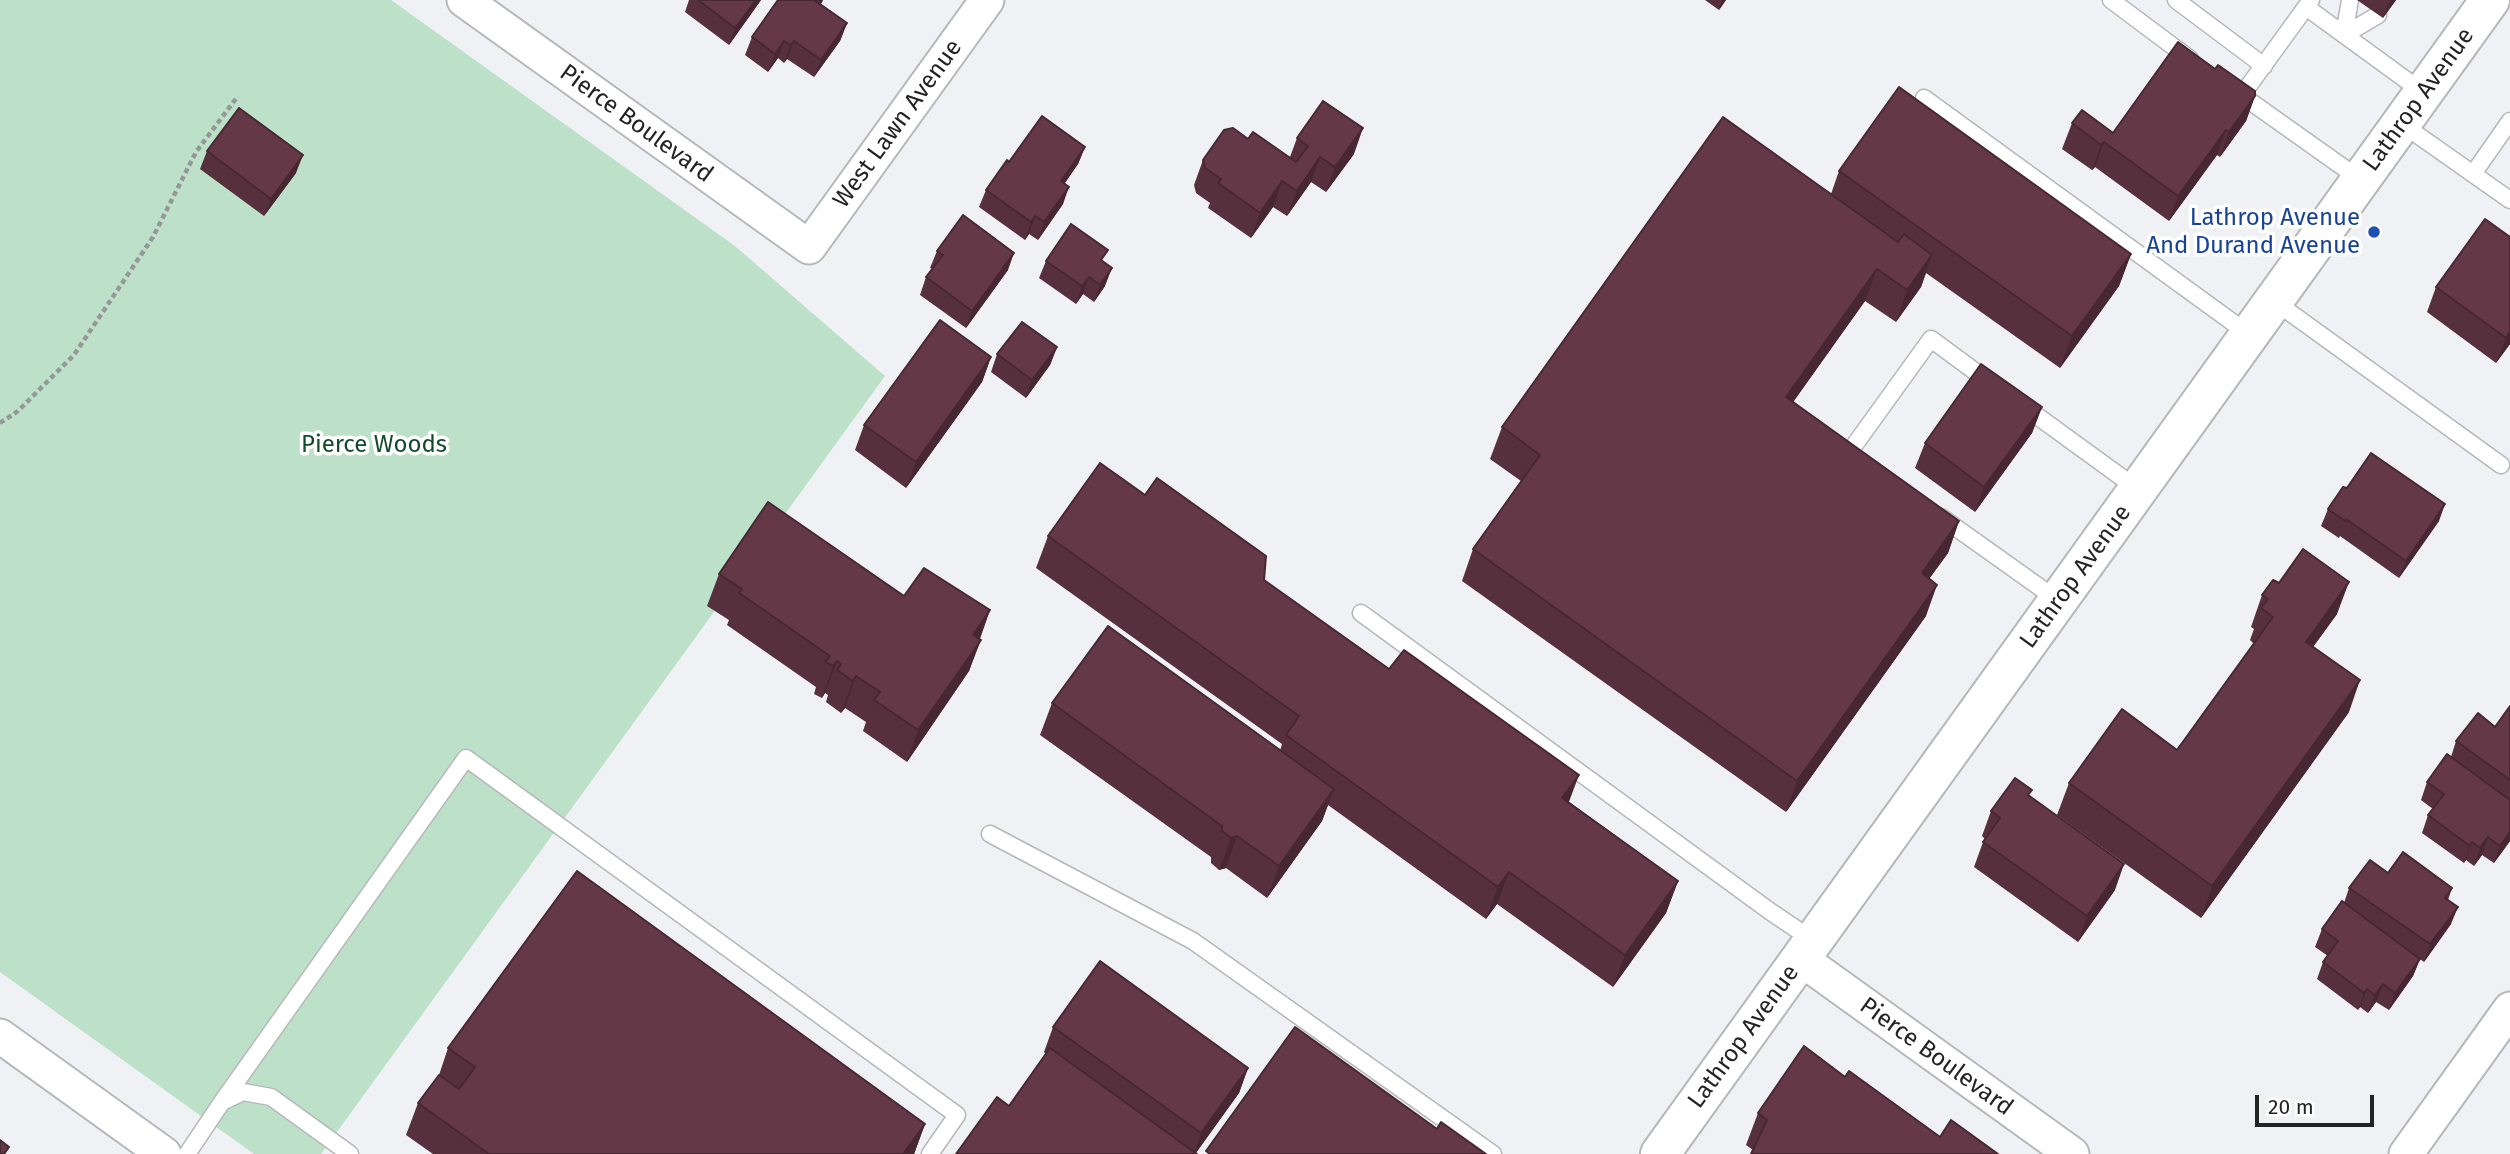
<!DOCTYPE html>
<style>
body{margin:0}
#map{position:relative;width:2510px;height:1154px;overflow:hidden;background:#f0f1f4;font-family:"Fira Sans",sans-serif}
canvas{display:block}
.scale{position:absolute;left:2255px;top:1095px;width:119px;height:32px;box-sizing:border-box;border:4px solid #232324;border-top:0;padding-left:9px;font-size:21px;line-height:24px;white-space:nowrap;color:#232324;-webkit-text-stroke:5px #fff;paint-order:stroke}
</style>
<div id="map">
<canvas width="2510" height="1154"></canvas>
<div class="scale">20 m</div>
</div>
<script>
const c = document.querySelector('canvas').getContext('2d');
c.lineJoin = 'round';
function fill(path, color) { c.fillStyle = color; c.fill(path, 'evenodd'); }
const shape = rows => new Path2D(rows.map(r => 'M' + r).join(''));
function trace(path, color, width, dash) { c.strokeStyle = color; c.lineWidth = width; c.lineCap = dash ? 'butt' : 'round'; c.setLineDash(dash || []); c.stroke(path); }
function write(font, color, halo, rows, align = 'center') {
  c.font = font + ' "Fira Sans",sans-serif'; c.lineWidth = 7; c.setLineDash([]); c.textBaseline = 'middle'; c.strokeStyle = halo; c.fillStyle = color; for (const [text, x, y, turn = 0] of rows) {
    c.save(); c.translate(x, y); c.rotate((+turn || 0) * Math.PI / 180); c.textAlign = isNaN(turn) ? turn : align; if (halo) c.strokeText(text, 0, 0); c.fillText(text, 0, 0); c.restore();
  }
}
fill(shape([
 [0,0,391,0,735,246,885,376,321,1154,254,1154,0,972]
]), '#bce1c8');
const lane = shape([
 [2111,0,2190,59],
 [2176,0,2264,66],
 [2350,0,2344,35,2378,15],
 [2306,7,2424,93],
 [2237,92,2361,180],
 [2242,95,2311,0],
 [1924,98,2250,335],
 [2402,124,2510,200],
 [2473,174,2510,121],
 [2274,301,2501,465],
 [2022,405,2139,490],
 [1856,459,1848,454,1931,339,1992,384],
 [1941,517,2059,601],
 [1361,613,1771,912,1814,941],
 [990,834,1193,941,1493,1154],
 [222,1102,466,758,957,1115,930,1154],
 [187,1154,222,1102,243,1092,271,1097,350,1154]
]);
const street = shape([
 [464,0,809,247,987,0],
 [1801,959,2072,1154],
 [0,1036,164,1154],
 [2406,1154,2510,1009]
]);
const secondary = shape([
 [1660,1154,2490,0]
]);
trace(lane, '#b6b7b9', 19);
trace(street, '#b6b7b9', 37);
trace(secondary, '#b6b7b9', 42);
trace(shape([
 [0,423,18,411,74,355,153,237,196,152,238,96]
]), '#969799', 4.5, [5, 3.5]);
trace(lane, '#fff', 16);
trace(street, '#fff', 33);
trace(secondary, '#fff', 38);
fill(shape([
 [689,0,761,0,729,45,685,12],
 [1705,0,1726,0,1719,10],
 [2357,0,2396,0,2383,18],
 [822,5,847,23,840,41,814,77,787,59,784,63,778,58,768,72,745,55,752,37],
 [2215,69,2255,96,2246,121,2220,157,2217,155,2169,221,2095,167,2092,170,2062,149,2072,123,2113,133],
 [1297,138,1354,154,1326,192,1311,182,1287,216,1273,207,1251,238,1208,208,1210,203,1196,193,1194,185,1203,160,1248,139,1290,157],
 [1085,147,1078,164,1065,183,1063,204,1038,240,1029,234,1025,240,979,207,986,190,1009,162],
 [207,151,296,173,264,216,200,169],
 [1839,171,2131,254,2119,286,2060,368,1926,273,1921,287,1896,322,1865,301,1793,402,1959,521,1948,553,1929,579,1926,616,1786,812,1462,581,1473,549,1521,481,1490,459,1502,427,1831,194],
 [2510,237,2510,344,2496,363,2427,312,2436,287],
 [937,251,1008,270,966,328,920,295,926,277,932,269,930,268],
 [1046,261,1103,262,1105,286,1094,302,1083,294,1076,304,1039,278],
 [1057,347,1050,365,1026,398,991,372,997,354],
 [991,357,982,382,906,488,855,450,864,425],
 [2042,407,2032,433,1975,512,1915,468,1925,443],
 [1145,495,1264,580,1678,881,1666,913,1613,987,1497,904,1486,919,1328,805,1322,821,1267,898,1226,868,1219,870,1211,863,1211,857,1040,735,1052,703,1280,751,1282,744,1036,568,1048,536],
 [2328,509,2439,521,2399,578,2340,536,2339,538,2321,526],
 [719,574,904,596,990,610,969,671,907,762,863,731,866,722,845,708,841,713,826,702,828,695,825,693,822,698,814,694,816,687,727,625,729,620,707,606],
 [2279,583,2337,614,2313,647,2349,712,2201,918,2057,815,2069,783,2177,750,2254,644,2250,640,2254,629,2251,627,2262,595],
 [2510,706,2510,841,2494,863,2482,855,2474,866,2466,860,2464,863,2422,833,2428,815,2433,809,2421,800,2427,782,2451,757,2456,741,2495,727],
 [2029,796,2115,890,2078,942,1974,867,1983,842,1985,839,1982,836,1991,811],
 [2388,873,2452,888,2448,900,2451,924,2424,962,2420,959,2413,976,2389,1010,2376,1002,2368,1013,2360,1007,2358,1010,2317,979,2323,962,2328,956,2315,947,2322,929,2344,903,2349,888],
 [1053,1027,1248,1068,1239,1093,1196,1153,1009,1106,1046,1054,1044,1052],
 [448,1048,925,1124,914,1154,433,1154,406,1135,418,1103,439,1075],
 [1845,1077,1940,1137,1753,1150,1746,1145,1758,1113]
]), '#57303d');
fill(shape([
 [756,0,761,0,729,45,735,28],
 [1722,0,1726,0,1719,10],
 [2390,0,2396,0,2383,18],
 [847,23,840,41,814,77,821,60],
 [784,41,778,58,768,72,775,54],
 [794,41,787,59,784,63,791,45],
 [2255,96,2246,121,2220,157,2229,132],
 [1363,128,1354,154,1326,192,1335,167],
 [2226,130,2217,155,2169,221,2178,196],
 [2104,142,2095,167,2092,170,2101,145],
 [1085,147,1078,164,1054,198,1061,181],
 [303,155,296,173,264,216,271,199],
 [1320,157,1311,182,1287,216,1297,191],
 [1282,181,1273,207,1251,238,1260,213],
 [1069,187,1063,204,1038,240,1044,222],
 [1035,216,1029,234,1025,240,1031,222],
 [1014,253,1008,270,966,328,972,311],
 [2131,254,2119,286,2060,368,2072,336],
 [1932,255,1921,287,1896,322,1907,290],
 [1112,268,1105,286,1094,302,1100,285],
 [1877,269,1865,301,1774,429,1786,397],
 [1089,277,1083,294,1076,304,1082,286],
 [2510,332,2510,344,2496,363,2506,338],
 [1057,347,1050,365,1026,398,1032,380],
 [991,357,982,382,906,488,916,462],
 [2042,407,2032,433,1975,512,1984,487],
 [2445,504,2439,521,2399,578,2406,561],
 [1959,521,1948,553,1910,605,1922,573],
 [2349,582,2337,614,2294,673,2306,642],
 [1937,585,1926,616,1786,812,1797,781],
 [990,610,978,642,973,635],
 [981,640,969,671,907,762,918,730],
 [837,661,825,693,822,698,833,666],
 [856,676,845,708,841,713,853,681],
 [2360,680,2349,712,2201,918,2212,886],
 [1579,775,1567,807,1562,798],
 [1334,789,1322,821,1267,898,1279,866],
 [2510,832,2510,841,2494,863,2500,846],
 [1237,836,1226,868,1219,870,1231,838],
 [2488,837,2482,855,2474,866,2480,848],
 [2472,842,2466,860,2464,863,2470,846],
 [2124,864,2115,890,2078,942,2087,916],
 [1509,872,1497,904,1486,919,1498,887],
 [1678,881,1666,913,1613,987,1625,955],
 [2458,907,2451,924,2424,962,2430,944],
 [2420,959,2413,976,2389,1010,2395,993],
 [2383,984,2376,1002,2368,1013,2375,995],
 [2367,989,2360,1007,2358,1010,2364,993],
 [1248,1068,1239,1093,1195,1154,1194,1154,1201,1133],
 [925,1124,914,1154,903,1154]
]), '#472732');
const building = shape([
 [698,0,756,0,735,28,698,0],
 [778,0,814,0,847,23,821,60,794,41,791,45,784,41,775,54,752,37,778,0],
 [814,0,822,0,820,4,814,0],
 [2178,42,2215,69,2218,65,2255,91,2255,96,2229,132,2226,130,2178,196,2104,142,2101,145,2072,123,2082,110,2113,133,2178,42],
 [1899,87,2131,254,2072,336,1839,171,1899,87],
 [1323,101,1363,128,1335,167,1320,157,1297,191,1282,181,1260,213,1218,183,1221,179,1205,168,1203,160,1224,130,1233,128,1248,139,1253,132,1296,162,1308,146,1297,138,1323,101],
 [239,108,303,155,271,199,207,151,239,108],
 [1042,116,1085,147,1061,181,1069,187,1044,222,1035,216,1031,222,986,190,1007,160,1009,162,1042,116],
 [1723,117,1898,242,1904,234,1932,255,1907,290,1877,269,1786,397,1959,521,1922,573,1937,585,1797,781,1473,549,1540,455,1502,427,1723,117],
 [963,215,1014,253,972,311,926,277,943,255,937,251,963,215],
 [2485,219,2510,237,2510,332,2506,338,2436,287,2485,219],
 [1071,224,1108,250,1101,260,1112,268,1100,285,1089,277,1082,286,1046,261,1071,224],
 [940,320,991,357,916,462,864,425,940,320],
 [1022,322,1057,347,1032,380,997,354,1022,322],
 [1981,364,2042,407,1984,487,1925,443,1981,364],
 [2371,453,2445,504,2406,561,2346,519,2345,521,2328,509,2343,487,2347,488,2371,453],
 [1100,463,1145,495,1157,478,1266,556,1264,580,1389,669,1404,650,1579,775,1562,798,1678,881,1625,955,1509,872,1498,887,1286,735,1299,716,1048,536,1100,463],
 [768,502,904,596,924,568,990,610,973,635,981,640,918,730,874,700,880,692,856,676,853,681,837,670,841,664,837,661,833,666,825,662,830,656,739,593,742,589,719,574,768,502],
 [2303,549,2349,582,2306,642,2360,680,2212,886,2069,783,2122,709,2177,750,2273,617,2261,608,2268,599,2262,595,2273,580,2279,583,2303,549],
 [1108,626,1334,789,1279,866,1237,836,1231,838,1222,831,1222,826,1052,703,1108,626],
 [2510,706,2510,780,2456,741,2478,713,2495,727,2510,706],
 [2447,754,2510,800,2510,832,2500,846,2488,837,2480,848,2472,842,2470,846,2428,815,2444,794,2427,782,2447,754],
 [2015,778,2032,790,2028,795,2124,864,2087,916,1983,842,2000,818,1991,811,2015,778],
 [2403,852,2452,888,2445,898,2458,907,2430,944,2349,888,2370,860,2388,873,2403,852],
 [577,871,925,1124,903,1154,489,1154,418,1103,439,1075,459,1089,475,1067,448,1048,577,871],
 [2342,901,2420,959,2395,993,2383,984,2375,995,2367,989,2364,993,2323,962,2338,941,2322,929,2342,901],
 [1100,961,1248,1068,1201,1133,1053,1027,1100,961],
 [1295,1027,1437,1129,1441,1122,1486,1154,1210,1154,1206,1151,1295,1027],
 [1804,1046,1845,1077,1849,1071,1940,1137,1951,1120,1998,1154,1751,1154,1767,1120,1758,1113,1804,1046],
 [1050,1048,1197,1154,956,1154,997,1097,1009,1106,1050,1048],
 [0,1140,9,1147,4,1154,0,1154,0,1140]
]);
fill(building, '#653847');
trace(building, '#472732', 2);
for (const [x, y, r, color] of [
 [2374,232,7,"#1a4fb4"]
]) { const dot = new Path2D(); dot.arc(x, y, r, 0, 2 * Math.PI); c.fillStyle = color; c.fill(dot); trace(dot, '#fff', 2.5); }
write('24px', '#232324', '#fff', [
 ["Lathrop Avenue",2419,100,-54],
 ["Pierce Boulevard",636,124,36],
 ["West Lawn Avenue",898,124,-54],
 ["Lathrop Avenue",2076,577,-54],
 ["Lathrop Avenue",1744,1037,-54],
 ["Pierce Boulevard",1936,1057,36]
]);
write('24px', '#164399', '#fff', [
 ["Lathrop Avenue",2360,218],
 ["And Durand Avenue",2360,246]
], 'right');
write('24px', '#114a2c', '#fff', [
 ["Pierce Woods",374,445]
]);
</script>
